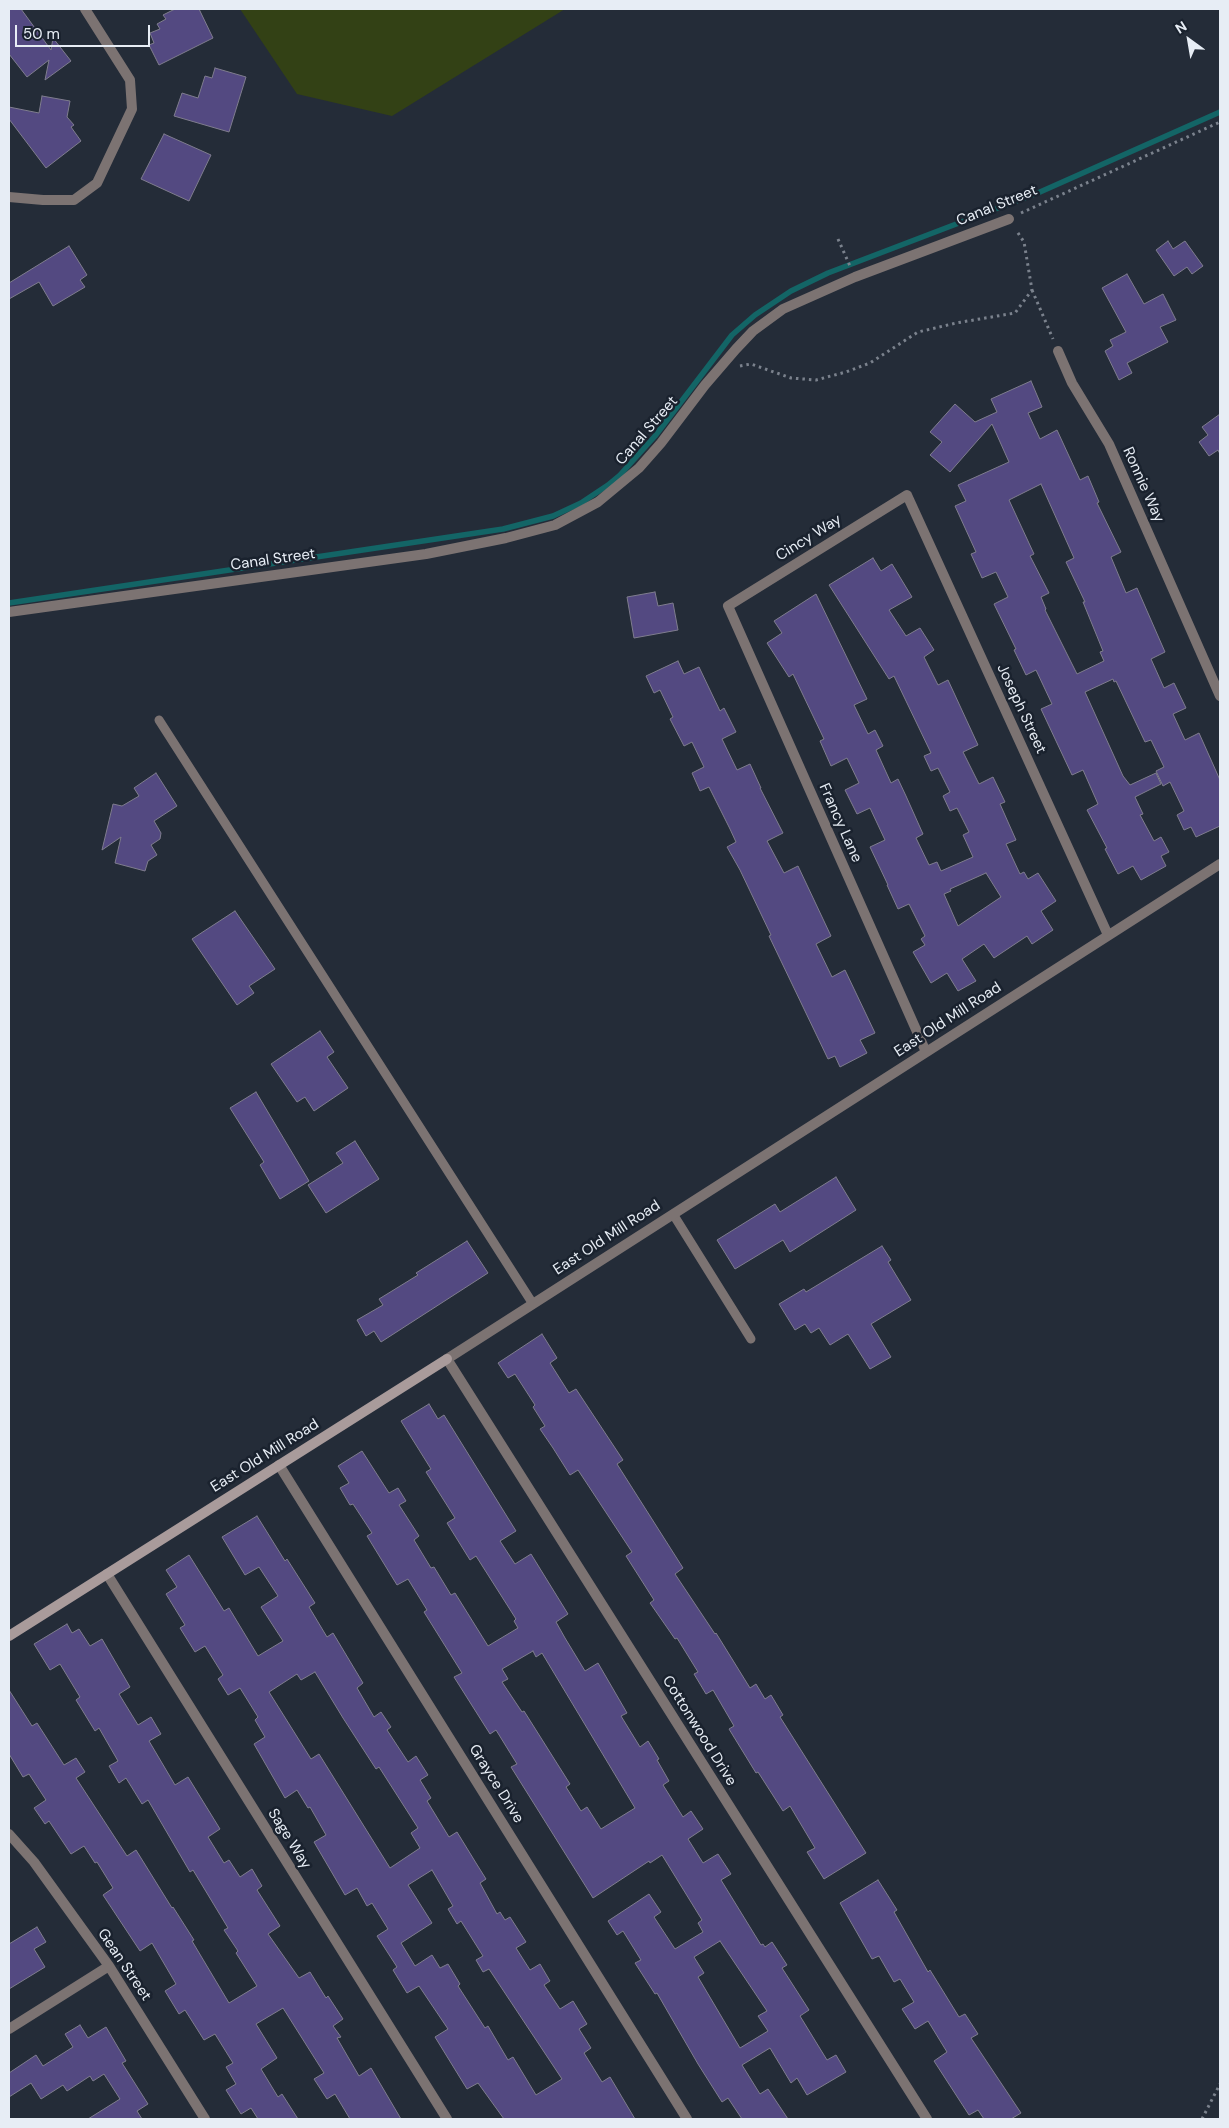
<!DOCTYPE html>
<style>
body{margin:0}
#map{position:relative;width:1229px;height:2128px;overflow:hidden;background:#242c38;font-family:"DM Sans",sans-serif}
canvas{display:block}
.frame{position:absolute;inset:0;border:10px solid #e7edf5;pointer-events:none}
.north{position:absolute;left:1164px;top:15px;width:50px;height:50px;-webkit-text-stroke:4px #1a222e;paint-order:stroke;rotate:328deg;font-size:14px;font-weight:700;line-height:20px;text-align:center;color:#e7edf5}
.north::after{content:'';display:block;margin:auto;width:18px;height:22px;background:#e7edf5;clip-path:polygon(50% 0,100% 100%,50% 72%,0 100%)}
.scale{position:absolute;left:15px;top:25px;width:135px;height:22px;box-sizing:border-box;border:2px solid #e7edf5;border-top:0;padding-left:6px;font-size:15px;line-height:18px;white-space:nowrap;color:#e7edf5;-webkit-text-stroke:4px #1a222e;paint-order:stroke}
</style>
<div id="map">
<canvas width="1229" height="2128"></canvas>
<div class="frame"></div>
<div class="north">N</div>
<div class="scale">50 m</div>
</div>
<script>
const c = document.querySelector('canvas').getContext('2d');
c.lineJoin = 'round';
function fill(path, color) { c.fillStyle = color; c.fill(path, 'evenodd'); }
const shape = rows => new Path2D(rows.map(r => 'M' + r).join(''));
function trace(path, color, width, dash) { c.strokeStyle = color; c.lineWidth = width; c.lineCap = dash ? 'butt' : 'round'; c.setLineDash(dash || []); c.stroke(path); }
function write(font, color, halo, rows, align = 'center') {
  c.font = font + ' "DM Sans",sans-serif'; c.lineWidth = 5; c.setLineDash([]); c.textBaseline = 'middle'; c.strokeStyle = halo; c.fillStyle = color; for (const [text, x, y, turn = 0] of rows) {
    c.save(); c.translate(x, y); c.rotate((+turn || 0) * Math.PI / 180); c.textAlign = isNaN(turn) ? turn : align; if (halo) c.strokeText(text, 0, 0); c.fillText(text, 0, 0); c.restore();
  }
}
fill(shape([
 [240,9,565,9,392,116,297,94]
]), '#334115');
trace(shape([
 [9,603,503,529,553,516,581,503,608,485,620,475,655,436,732,335,755,315,791,291,828,273,1040,192,1220,112]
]), '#136566', 5.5);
const building = shape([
 [9,9,21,9,51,50,53,38,71,61,45,80,49,60,27,77,9,54,9,9],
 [175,9,199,9,213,38,159,65,149,45,154,43,150,33,160,29,157,24,166,19,163,15,175,9],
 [215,68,246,77,229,132,174,116,182,93,198,98,205,76,212,78,215,68],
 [42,96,70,101,67,117,74,125,71,127,81,141,46,168,9,119,9,107,39,113,42,96],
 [164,134,211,155,189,201,141,179,164,134],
 [1168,241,1173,249,1185,241,1203,266,1192,274,1187,267,1174,276,1156,250,1168,241],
 [69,246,87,275,80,280,85,287,53,306,39,282,9,299,9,283,69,246],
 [1127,274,1144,304,1163,294,1176,320,1160,327,1168,342,1127,363,1132,373,1119,380,1105,351,1113,346,1110,340,1126,332,1102,288,1127,274],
 [1031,381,1042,407,1028,413,1040,439,1057,430,1080,480,1088,476,1099,502,1097,503,1121,552,1111,557,1126,593,1137,588,1165,652,1151,659,1164,688,1174,683,1186,708,1173,714,1185,740,1199,733,1220,780,1220,826,1196,837,1191,827,1184,830,1177,815,1184,811,1170,782,1163,786,1156,771,1164,767,1151,740,1145,742,1116,681,1114,682,1113,679,1085,692,1123,776,1130,785,1156,773,1161,784,1135,797,1143,814,1140,815,1154,841,1161,837,1169,852,1161,856,1166,866,1141,880,1133,866,1118,874,1105,849,1107,848,1087,810,1098,804,1083,770,1072,775,1041,709,1052,704,1036,670,1026,675,1014,650,1016,649,994,604,1008,597,996,572,982,578,971,554,976,552,955,506,966,501,958,485,1009,462,992,424,950,472,930,455,942,442,930,432,955,404,975,422,997,412,991,399,1031,381],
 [1041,484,1074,558,1066,562,1085,602,1083,602,1103,651,1100,652,1104,661,1077,674,1045,610,1046,609,1041,597,1049,593,1030,556,1034,554,1009,500,1041,484],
 [1220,414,1220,454,1218,450,1209,456,1199,442,1208,435,1202,427,1220,414],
 [873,558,881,571,892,564,912,597,889,610,906,636,920,628,934,650,924,657,938,685,948,680,978,745,963,752,979,784,993,777,1005,802,1000,804,1016,840,1006,844,1020,874,1024,872,1028,879,1038,873,1056,901,1041,911,1053,930,1032,944,1027,936,994,958,984,944,962,959,976,981,958,991,947,973,931,983,913,952,925,945,921,939,925,936,909,904,898,909,887,885,888,885,870,847,885,840,870,808,857,814,845,790,859,783,847,758,831,766,820,741,824,739,793,674,789,677,767,643,782,633,774,621,816,594,867,699,854,705,868,734,875,730,883,746,876,750,891,783,898,779,906,796,923,834,916,838,929,865,937,862,941,871,973,857,963,835,969,832,957,808,950,811,943,796,950,792,938,768,931,771,924,756,931,753,894,676,889,679,829,585,873,558],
 [986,873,1001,897,958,926,944,894,951,891,950,889,986,873],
 [655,592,658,606,673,603,678,630,634,638,627,597,655,592],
 [678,661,684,674,699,667,720,711,724,708,736,732,722,739,737,770,750,764,761,788,760,788,783,833,767,841,784,873,798,866,831,936,816,944,832,977,845,970,875,1033,860,1040,867,1053,840,1067,835,1056,828,1059,769,936,771,935,740,870,727,847,736,842,730,829,709,787,700,791,692,773,704,767,692,742,684,746,670,719,673,717,660,690,654,693,646,676,678,661],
 [156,773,177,806,154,821,161,833,160,839,151,845,157,855,148,861,145,871,115,863,121,837,102,850,113,804,122,806,139,796,134,788,156,773],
 [235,911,275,969,249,986,254,993,237,1005,192,939,235,911],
 [320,1031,334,1052,327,1057,348,1088,314,1111,305,1097,297,1102,271,1064,320,1031],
 [256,1092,309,1181,280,1199,260,1165,264,1162,230,1108,256,1092],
 [355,1141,379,1179,326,1213,308,1185,343,1163,336,1153,355,1141],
 [836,1177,856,1210,790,1252,783,1240,735,1269,717,1240,775,1204,780,1212,836,1177],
 [467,1241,488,1273,381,1342,374,1331,366,1336,357,1320,383,1305,379,1299,418,1275,416,1273,467,1241],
 [882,1246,891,1260,888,1262,911,1300,871,1324,891,1357,870,1369,848,1334,830,1345,819,1328,811,1333,805,1324,795,1330,779,1304,804,1289,806,1292,882,1246],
 [542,1334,557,1358,550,1363,569,1393,576,1389,623,1460,617,1464,683,1568,675,1574,715,1634,716,1633,750,1688,756,1684,765,1699,771,1695,783,1715,780,1717,866,1853,824,1879,807,1852,815,1848,790,1806,783,1811,758,1772,756,1773,729,1729,734,1726,713,1690,706,1694,694,1674,698,1672,677,1638,675,1639,650,1603,654,1600,626,1556,632,1552,578,1470,570,1475,553,1448,540,1429,545,1426,533,1407,535,1405,515,1374,508,1378,498,1363,542,1334],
 [429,1404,438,1419,444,1415,516,1531,500,1541,515,1564,531,1554,568,1614,556,1622,565,1638,585,1671,598,1663,627,1713,621,1716,640,1747,648,1741,659,1759,657,1760,669,1781,663,1785,683,1817,691,1811,703,1829,688,1839,703,1863,718,1854,731,1874,721,1880,761,1945,763,1944,765,1947,772,1942,787,1965,782,1968,809,2010,800,2016,827,2060,836,2055,846,2072,807,2095,797,2078,791,2083,770,2048,742,2065,760,2094,768,2089,788,2119,742,2119,728,2098,722,2102,698,2064,657,1993,655,1994,635,1963,641,1960,623,1931,617,1935,608,1921,649,1894,661,1912,654,1917,675,1949,703,1932,698,1923,702,1920,662,1855,650,1863,649,1861,593,1898,511,1767,517,1764,496,1730,490,1734,454,1677,462,1673,424,1612,427,1610,408,1579,397,1585,367,1536,372,1533,353,1504,350,1505,340,1488,349,1483,338,1466,362,1451,389,1493,398,1488,406,1501,399,1505,419,1536,414,1540,431,1568,434,1567,451,1595,455,1593,488,1646,518,1628,514,1621,516,1619,476,1556,470,1560,447,1523,455,1518,426,1472,431,1469,401,1421,429,1404],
 [533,1651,536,1657,542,1653,635,1808,601,1829,587,1807,581,1811,566,1787,570,1784,524,1711,522,1712,502,1682,508,1679,502,1669,533,1651],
 [720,1941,767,2011,758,2016,768,2031,740,2048,698,1977,704,1973,694,1957,720,1941],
 [257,1516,285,1561,287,1559,315,1603,309,1607,327,1637,333,1633,363,1683,357,1688,374,1717,381,1712,391,1727,387,1730,408,1762,416,1756,428,1775,420,1780,431,1798,427,1801,449,1837,457,1832,476,1863,486,1879,480,1883,497,1914,500,1912,505,1920,510,1917,526,1942,516,1948,530,1970,540,1964,550,1981,544,1985,560,2009,573,2001,587,2024,579,2029,591,2048,584,2053,602,2082,610,2077,635,2119,504,2119,478,2083,467,2089,435,2037,448,2029,419,1986,407,1993,393,1970,397,1967,377,1936,388,1929,372,1903,367,1906,357,1888,345,1895,314,1842,326,1835,310,1807,308,1808,297,1790,285,1798,254,1744,265,1737,255,1720,258,1717,240,1688,228,1695,218,1679,223,1675,205,1646,195,1652,180,1628,185,1625,166,1594,177,1587,166,1570,189,1555,224,1611,229,1608,258,1656,283,1641,261,1607,278,1596,259,1567,245,1575,222,1537,257,1516],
 [315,1672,343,1718,376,1769,379,1767,418,1828,411,1833,420,1848,390,1868,319,1754,311,1759,269,1692,297,1674,301,1680,315,1672],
 [432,1870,453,1906,448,1909,457,1924,461,1921,483,1956,476,1960,483,1972,489,1969,562,2079,536,2095,513,2057,508,2060,488,2026,485,2028,458,1986,460,1984,448,1964,440,1968,432,1955,415,1966,401,1943,432,1923,408,1885,432,1870],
 [67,1624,72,1633,79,1629,90,1646,102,1639,130,1687,119,1694,138,1725,151,1717,161,1734,149,1741,175,1785,188,1777,220,1829,208,1837,224,1863,229,1860,240,1877,252,1869,262,1886,257,1890,280,1926,268,1934,299,1978,310,1972,326,1998,328,1996,343,2019,333,2026,341,2037,337,2038,359,2076,371,2068,401,2119,350,2119,335,2094,327,2099,314,2079,324,2073,283,2008,256,2024,277,2058,261,2069,278,2097,282,2094,298,2119,258,2119,251,2108,241,2114,226,2090,236,2084,226,2067,233,2063,215,2034,204,2040,185,2010,179,2014,165,1991,176,1984,152,1943,140,1951,103,1895,113,1888,97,1862,95,1863,84,1846,71,1854,49,1821,45,1824,34,1808,46,1800,29,1774,23,1777,9,1754,9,1690,32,1726,37,1723,64,1765,76,1758,85,1772,76,1778,127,1856,136,1850,172,1908,173,1907,194,1940,192,1941,229,2003,257,1986,236,1953,238,1951,224,1930,228,1928,193,1870,190,1872,148,1800,142,1804,126,1778,119,1783,109,1766,118,1761,99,1728,95,1731,76,1700,80,1697,60,1664,50,1670,34,1644,67,1624],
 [878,1880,897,1910,894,1912,928,1972,930,1970,959,2017,965,2014,978,2034,971,2038,1021,2113,1011,2119,984,2119,978,2110,969,2115,934,2061,947,2052,928,2021,915,2029,902,2009,914,2002,900,1979,894,1982,879,1956,872,1959,840,1903,878,1880],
 [37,1927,46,1942,34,1949,45,1967,9,1989,9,1944,37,1927],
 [80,2025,88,2038,106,2027,126,2061,122,2063,148,2104,137,2111,142,2119,88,2119,120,2099,104,2074,93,2081,90,2076,67,2091,63,2085,41,2099,31,2083,9,2097,9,2073,36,2055,43,2066,73,2047,65,2034,80,2025]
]);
fill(building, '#534981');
trace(building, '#7f7d8e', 1);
trace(shape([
 [1021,213,1220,122],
 [838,239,850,266],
 [1032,290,1053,339],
 [740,366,751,364,791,378,816,380,846,372,870,363,918,332,956,323,1015,313,1032,290,1024,242,1016,230],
 [1202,2119,1220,2084]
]), '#7b828d', 3, [2.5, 4]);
trace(shape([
 [159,720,533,1304],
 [673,1214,751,1339]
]), '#7c7372', 9);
trace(shape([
 [9,197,43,200,74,200,97,183,132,109,130,80,85,9],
 [1058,351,1072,383,1109,444,1220,696],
 [9,612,426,554,506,538,555,525,598,502,639,468,661,443,705,385,736,349,753,331,783,309,855,277,1009,219],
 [926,1052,728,606,907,495,1108,935],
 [279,1465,687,2119],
 [107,1574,447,2119],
 [9,1834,34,1862,109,1966,205,2119],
 [9,2029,109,1966],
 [927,2119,447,1359,1220,864]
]), '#7c7372', 10);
trace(shape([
 [9,1636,447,1359]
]), '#a99b9b', 10);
write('15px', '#e7edf5', '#1a222e', [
 ["Canal Street",997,206,-22],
 ["Canal Street",647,431,-49],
 ["Ronnie Way",1143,485,66],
 ["Cincy Way",809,538,-32],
 ["Canal Street",273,560,-8],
 ["Joseph Street",1021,709,65],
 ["Francy Lane",840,823,66],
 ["East Old Mill Road",948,1020,-33],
 ["East Old Mill Road",607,1238,-33],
 ["East Old Mill Road",265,1456,-32],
 ["Cottonwood Drive",699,1731,58],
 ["Grayce Drive",496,1784,58],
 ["Sage Way",289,1839,58],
 ["Gean Street",124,1965,56]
]);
</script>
